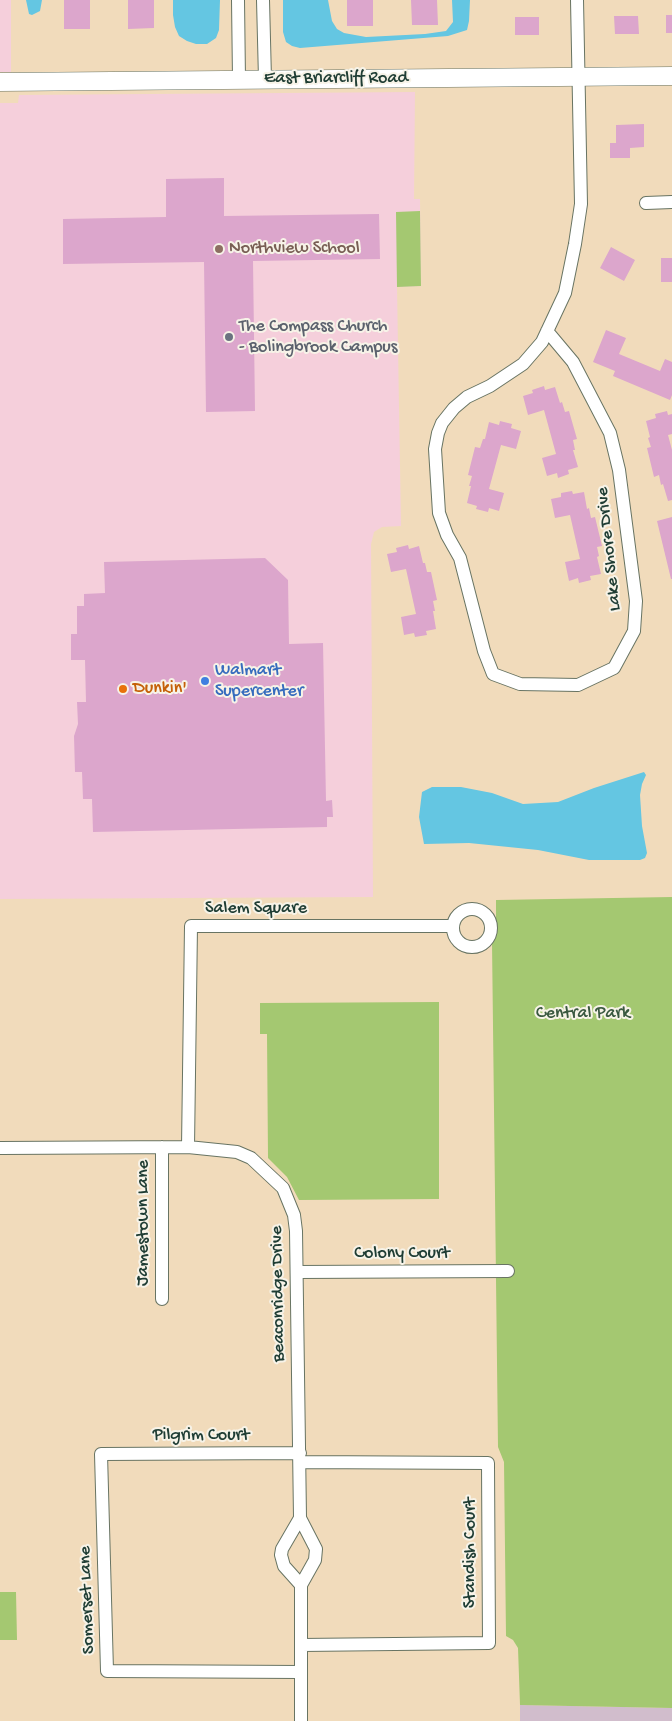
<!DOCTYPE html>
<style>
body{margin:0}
canvas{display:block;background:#f1dbbb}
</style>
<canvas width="672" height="1721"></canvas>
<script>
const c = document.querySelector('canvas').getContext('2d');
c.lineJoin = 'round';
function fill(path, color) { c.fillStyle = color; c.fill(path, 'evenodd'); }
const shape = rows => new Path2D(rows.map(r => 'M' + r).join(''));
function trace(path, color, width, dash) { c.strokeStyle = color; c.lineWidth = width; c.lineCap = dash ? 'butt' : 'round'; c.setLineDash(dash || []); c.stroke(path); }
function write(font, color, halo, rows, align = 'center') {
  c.font = font + ' "Gochi Hand",sans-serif'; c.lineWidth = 4; c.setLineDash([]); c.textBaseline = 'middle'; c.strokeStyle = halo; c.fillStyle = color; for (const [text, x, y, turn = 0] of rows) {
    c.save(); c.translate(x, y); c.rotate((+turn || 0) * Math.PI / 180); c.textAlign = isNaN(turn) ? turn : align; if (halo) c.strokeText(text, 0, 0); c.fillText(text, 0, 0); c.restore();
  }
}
fill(shape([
 [0,0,11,0,11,72,0,72],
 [415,92,414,199,420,199,421,286,397,287,401,526,382,527,374,532,371,544,373,897,0,899,0,103,18,103,19,95]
]), '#f5cfdb');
fill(shape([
 [520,1705,672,1708,672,1721,520,1721]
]), '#d1bdcc');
fill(shape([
 [420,211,421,286,397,287,396,212],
 [672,897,672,1708,520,1705,518,1648,513,1640,506,1636,504,1462,498,1447,492,942,496,937,496,900],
 [439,1002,439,1199,299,1200,287,1177,268,1158,267,1034,260,1034,260,1003],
 [0,1592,16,1592,17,1640,0,1640]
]), '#a4c871');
fill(shape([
 [26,0,42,0,40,11,32,15,29,14],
 [173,0,220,0,219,30,216,38,207,44,196,44,187,41,179,36,175,27,173,15],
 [283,0,328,0,332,21,337,29,344,33,366,37,425,34,446,31,453,22,452,0,470,0,469,21,467,30,448,36,300,48,292,46,286,42,283,32],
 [644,772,646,775,642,784,640,795,642,826,647,853,645,858,640,860,589,860,538,850,469,843,424,844,419,817,422,792,432,787,461,787,492,793,523,804,558,802,594,788]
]), '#64c6e2');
fill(shape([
 [64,0,90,0,90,29,64,29],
 [128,0,154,0,154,28,128,29],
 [347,0,373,0,373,26,347,26],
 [411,0,437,0,438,25,412,25],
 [666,15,672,15,672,33,666,33],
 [614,16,638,16,639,34,615,34],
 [515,17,539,17,539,35,515,35],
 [644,124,644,147,630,148,630,158,610,158,610,143,616,143,616,125],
 [224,178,224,216,379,214,380,259,253,261,255,411,206,412,204,262,63,264,63,219,166,217,166,179],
 [611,247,635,260,624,281,600,268],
 [661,258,672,258,672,282,661,282],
 [606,330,626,338,619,354,660,371,665,359,672,362,672,395,670,400,613,376,615,371,593,362],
 [544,386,545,390,555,387,560,403,562,402,565,412,569,411,577,439,573,440,575,450,573,450,578,467,568,470,569,474,558,478,557,473,547,476,542,458,556,454,544,410,528,415,523,396,533,393,532,390],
 [667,411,668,415,672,414,672,434,668,435,672,450,672,500,668,501,663,484,661,485,659,475,654,477,647,448,651,447,648,438,650,437,646,421,656,418,655,414],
 [500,421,512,424,511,428,521,431,516,449,501,445,489,489,504,493,499,511,489,508,488,512,476,509,477,506,467,503,471,486,469,486,472,476,468,475,475,447,480,448,483,439,485,439,489,422,499,425],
 [572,491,573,494,584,492,587,509,589,508,591,518,595,517,602,546,597,547,599,556,597,557,601,574,590,576,591,580,579,583,578,578,569,581,565,562,580,559,570,515,555,518,551,499,561,497,561,493],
 [672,517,672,579,671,579,657,521],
 [408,545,409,549,419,546,423,563,425,563,427,572,431,572,437,600,433,601,435,611,433,611,436,629,426,631,427,635,415,637,414,633,404,635,401,617,416,614,406,569,391,572,387,554,397,552,396,548],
 [265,558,288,580,289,644,323,643,326,801,332,800,333,817,327,817,327,827,93,832,92,799,83,799,82,772,75,772,74,736,78,724,77,702,86,702,85,660,71,660,71,634,77,634,77,606,84,606,84,594,105,593,104,562]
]), '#dca6cc');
const street = shape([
 [238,0,239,79],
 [263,0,265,79],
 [646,203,672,202],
 [547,331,573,362,610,433,619,470,636,601,634,631,614,668,578,685,520,684,493,674,484,651,460,558,447,535,439,513,435,449,438,433,442,423,454,408,467,397,490,386,523,364,542,342,565,293,575,244,581,204,577,0],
 '453 928a19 19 0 1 1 38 0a19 19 0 1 1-38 0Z',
 [162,1147,162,1299],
 [188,1147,191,926,453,926],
 [0,1148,188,1147,237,1152,251,1158,283,1188,294,1215,296,1231,300,1518,316,1549,315,1560,301,1585,301,1721],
 [297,1272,508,1271],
 [300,1453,101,1454,107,1671,301,1672],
 [300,1462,488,1463,489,1643,301,1645],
 [300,1518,282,1549,281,1555,284,1566,301,1585]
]);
const secondary = shape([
 [0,82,672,76]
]);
trace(street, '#687463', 14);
trace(secondary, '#687463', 19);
trace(street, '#fff', 12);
trace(secondary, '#fff', 18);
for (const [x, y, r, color] of [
 [219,249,5,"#8d6e63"],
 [229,337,5,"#6b7280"],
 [205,681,5,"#3f7fe0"],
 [123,689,5,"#e8710a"]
]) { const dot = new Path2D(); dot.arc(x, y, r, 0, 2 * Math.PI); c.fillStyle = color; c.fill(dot); trace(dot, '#f7f3e8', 2); }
write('18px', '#1f3d34', '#f7f3e8', [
 ["East Briarcliff Road",336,79],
 ["Lake Shore Drive",610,549,-96],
 ["Salem Square",256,909],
 ["Jamestown Lane",144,1223,-90],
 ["Colony Court",402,1254],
 ["Beaconridge Drive",279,1294,-91],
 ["Pilgrim Court",201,1436],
 ["Standish Court",471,1553,-90],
 ["Somerset Lane",88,1600,-92]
]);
write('18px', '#785e54', '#f7f3e8', [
 ["Northview School",229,249]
], 'left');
write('18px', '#5b616d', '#f7f3e8', [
 ["The Compass Church",239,327],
 ["- Bolingbrook Campus",239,348]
], 'left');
write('18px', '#366cbe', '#f7f3e8', [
 ["Walmart",215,671],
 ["Supercenter",215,692]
], 'left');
write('18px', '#c56008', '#f7f3e8', [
 ["Dunkin'",133,689]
], 'left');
write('18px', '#3a5940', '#f7f3e8', [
 ["Central Park",583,1014]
]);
</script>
